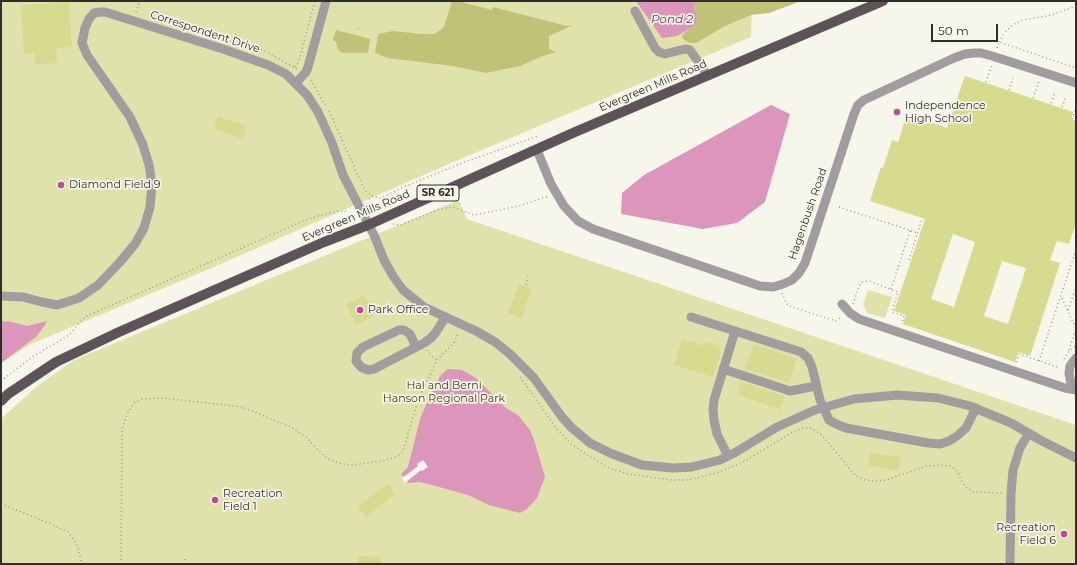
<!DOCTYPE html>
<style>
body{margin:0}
#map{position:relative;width:1077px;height:565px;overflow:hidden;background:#f6f7ea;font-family:Montserrat,sans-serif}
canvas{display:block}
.frame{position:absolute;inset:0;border:2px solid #2f302b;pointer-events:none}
.scale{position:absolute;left:931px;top:24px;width:67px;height:18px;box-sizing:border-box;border:2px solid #2f302b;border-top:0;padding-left:5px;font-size:12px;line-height:14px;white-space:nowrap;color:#2f302b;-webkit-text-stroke:3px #f6f7ea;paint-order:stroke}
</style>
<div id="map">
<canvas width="1077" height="565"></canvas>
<div class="frame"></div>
<div class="scale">50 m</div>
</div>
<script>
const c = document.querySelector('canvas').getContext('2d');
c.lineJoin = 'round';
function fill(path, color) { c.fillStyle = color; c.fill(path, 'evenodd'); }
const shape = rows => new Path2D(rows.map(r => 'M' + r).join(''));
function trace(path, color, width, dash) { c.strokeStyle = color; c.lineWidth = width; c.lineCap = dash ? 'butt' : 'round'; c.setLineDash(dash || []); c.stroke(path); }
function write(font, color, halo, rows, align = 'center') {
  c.font = font + ' Montserrat,sans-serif'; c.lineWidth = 3.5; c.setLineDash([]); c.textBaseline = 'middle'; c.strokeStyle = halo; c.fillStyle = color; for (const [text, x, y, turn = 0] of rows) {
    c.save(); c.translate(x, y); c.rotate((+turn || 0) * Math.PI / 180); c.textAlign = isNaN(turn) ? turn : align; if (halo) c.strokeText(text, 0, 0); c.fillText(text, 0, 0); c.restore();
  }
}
fill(shape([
 [1,1,752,1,751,37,451,163,207,270,31,344,1,363],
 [459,200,467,219,1076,425,1076,564,1,564,1,419,36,387,74,360],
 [868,290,892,297,885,318,867,313,863,305]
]), '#dfe2aa');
fill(shape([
 [452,1,458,1,492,10,493,7,567,26,573,25,549,36,549,49,556,52,540,57,520,66,486,73,453,66,388,58,375,53,378,34,393,31,421,34,435,34,444,27],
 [697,1,801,1,769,13,751,15,739,20,725,26,696,43,690,43,684,40,682,36,685,32,694,26,695,3],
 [336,30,370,39,368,53,343,53,338,50,336,42,333,40]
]), '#bfc277');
fill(shape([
 [636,1,697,1,695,3,694,9,697,16,694,26,677,36,662,38],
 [771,105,790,114,765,202,737,223,703,229,621,214,622,193,644,175],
 [1,321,12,322,27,326,47,321,45,325,36,337,1,363],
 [448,369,462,370,476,378,506,408,518,415,530,430,534,440,545,477,537,498,527,509,520,513,489,505,468,495,432,485,419,482,408,483,401,474,408,467,420,419,427,403,440,376]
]), '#dd96bb');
fill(shape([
 [423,460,428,467,422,471,421,470,405,483,402,478,418,466,417,464]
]), '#f6f7ea');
fill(shape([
 [69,2,72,47,56,48,57,63,35,65,34,53,24,55,21,5],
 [965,76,1073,112,1071,119,1076,121,1076,223,1069,244,1057,241,1050,260,1060,263,1030,356,1018,352,1015,362,903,324,906,315,894,311,925,219,870,201,881,167,883,168,892,140,898,142,907,114,947,128],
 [953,234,975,242,954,307,931,299],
 [1002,261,1026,268,1008,324,984,316],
 [217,117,247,125,243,139,214,129],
 [519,284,531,288,522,318,508,313],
 [364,295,374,316,356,325,346,304],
 [682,339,705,346,706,342,720,346,719,351,721,352,713,377,674,365],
 [754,344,797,359,789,383,745,369],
 [741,382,785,396,780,409,737,395],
 [870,452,901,457,898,471,868,465],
 [388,484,395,494,366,517,358,506],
 [358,556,381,557,381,564,358,564]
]), '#d7db8f');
trace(shape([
 [136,12,140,1],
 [358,29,359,26],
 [230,41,267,52,297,69],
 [999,42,1005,32,1014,24,1023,20,1052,15,1076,6],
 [997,48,999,42,1076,68],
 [295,67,299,61,315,1],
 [311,80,325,105],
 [986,82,992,65],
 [1009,90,1013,78],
 [1033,98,1039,81],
 [1051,103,1055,92],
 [1062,107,1066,96],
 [329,111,362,184,365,190,372,196],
 [1072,119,1076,108],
 [369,199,372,196,380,198,386,196,399,189,462,163,538,136],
 [839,207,918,233],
 [393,224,401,225,440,209,451,207,458,209,474,215,519,206,549,196],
 [909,260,922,219],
 [526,285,528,276],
 [891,289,910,231],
 [782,293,786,303,789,306,836,321,841,317],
 [1062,298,1076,329],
 [853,304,859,286,862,282,865,281,869,281,898,292,892,312,904,316,902,323],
 [1068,310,1076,288],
 [427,350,432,356,437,360],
 [1069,350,1076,329],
 [1064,359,1070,350,1076,346],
 [1039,361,1076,250],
 [1016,362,1019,354,1060,368],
 [520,377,557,429,570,443,589,456,609,468,628,474,672,480,687,480,713,474,740,464,793,432,802,428,811,428,822,435,853,473,858,477,865,480,875,481,886,480,927,466,942,465,951,466,958,472,961,480,966,487,973,492,1003,493],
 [1,381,32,357,69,335,82,320,87,316,303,221,318,216,338,211,346,211],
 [1,504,51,524,68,532,76,542,81,559,82,564],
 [121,564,122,430,127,414,135,402,142,399,163,398,242,407,291,427,306,437,318,450,328,459,339,463,349,465,360,464,387,460,398,456,403,451,419,398,437,360,454,343,459,332],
 [185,564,185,559],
 [248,564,248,560],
 [623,564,623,560]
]), '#9a9b92', 1.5, [1, 3]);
trace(shape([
 [635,11,655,48,659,52,665,54,685,49,690,50,708,76],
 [296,83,306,72,308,67,326,1],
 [537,150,551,184,564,206,578,221,593,229,760,286,773,287,783,284,792,280,799,273,805,263,854,114,858,105,864,100,954,58,965,54,974,53,981,53,992,56,1076,83],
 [1,296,23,297,42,302,57,305,79,298,98,285,120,262,135,244,144,228,150,207,152,184,149,165,143,145,130,117,87,55,82,43,85,28,89,19,94,13,100,12,105,12,223,49,268,65,286,74,307,95,318,112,332,143,343,175,374,235,384,260,393,276,403,290,424,307,476,331,495,342,510,354,534,378,562,417,571,427,590,443,610,453,642,465,673,468,692,467,720,460,736,452,777,427,815,410,854,399,897,395,938,398,970,406,1011,423,1042,441,1076,458],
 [842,304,850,313,859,319,1065,388,1076,390],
 [691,317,801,352,808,358,812,367,820,400,829,420,836,424,846,428,928,443,940,444,949,441,957,436,966,428,976,408],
 [416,347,410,334,404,330,399,330,363,347,357,353,356,361,361,367,368,370,374,369,424,343,431,338,436,332,445,318],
 [1076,358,1070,366,1069,373,1071,383,1076,390],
 [723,369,790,391,816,386],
 [728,456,717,434,714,420,713,410,714,400,735,331],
 [1010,564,1011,494,1013,470,1020,448,1029,433]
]), '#a19c9e', 9);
trace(shape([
 [1,401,8,394,56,362,119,332,324,242,368,225,575,132,883,1]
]), '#5d5358', 10);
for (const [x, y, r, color] of [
 [897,112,4,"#c54692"],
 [61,185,4,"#c54692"],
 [360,310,4,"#c54692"],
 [215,500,4,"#c54692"],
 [1064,534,4,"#c54692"]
]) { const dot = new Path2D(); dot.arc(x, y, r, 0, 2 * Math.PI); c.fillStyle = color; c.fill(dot); trace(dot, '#f6f7ea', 1.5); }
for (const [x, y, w] of [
 [438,193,42]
]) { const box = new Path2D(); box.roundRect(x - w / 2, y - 8, w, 16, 3); c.fillStyle = '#f6f7ea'; c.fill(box); trace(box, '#2f302b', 1); }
write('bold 10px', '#2f302b', null, [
 ["SR 621",438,193]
]);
write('11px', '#2f302b', '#f6f7ea', [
 ["Correspondent Drive",205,32,18],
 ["Evergreen Mills Road",653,86,-23],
 ["Hagenbush Road",808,214,-71],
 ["Evergreen Mills Road",356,216,-23]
]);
write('11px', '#2f302b', '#f6f7ea', [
 ["Independence",905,106],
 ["High School",905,119],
 ["Diamond Field 9",69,185],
 ["Park Office",368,310],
 ["Recreation",223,494],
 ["Field 1",223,507],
 ["Recreation",1056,528,"right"],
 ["Field 6",1056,541,"right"]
], 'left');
write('11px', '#3f4003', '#f6f7ea', [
 ["Hal and Berni",444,386],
 ["Hanson Regional Park",444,399]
]);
write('italic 12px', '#7c2a5b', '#f6f7ea', [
 ["Pond 2",672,19]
]);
</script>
